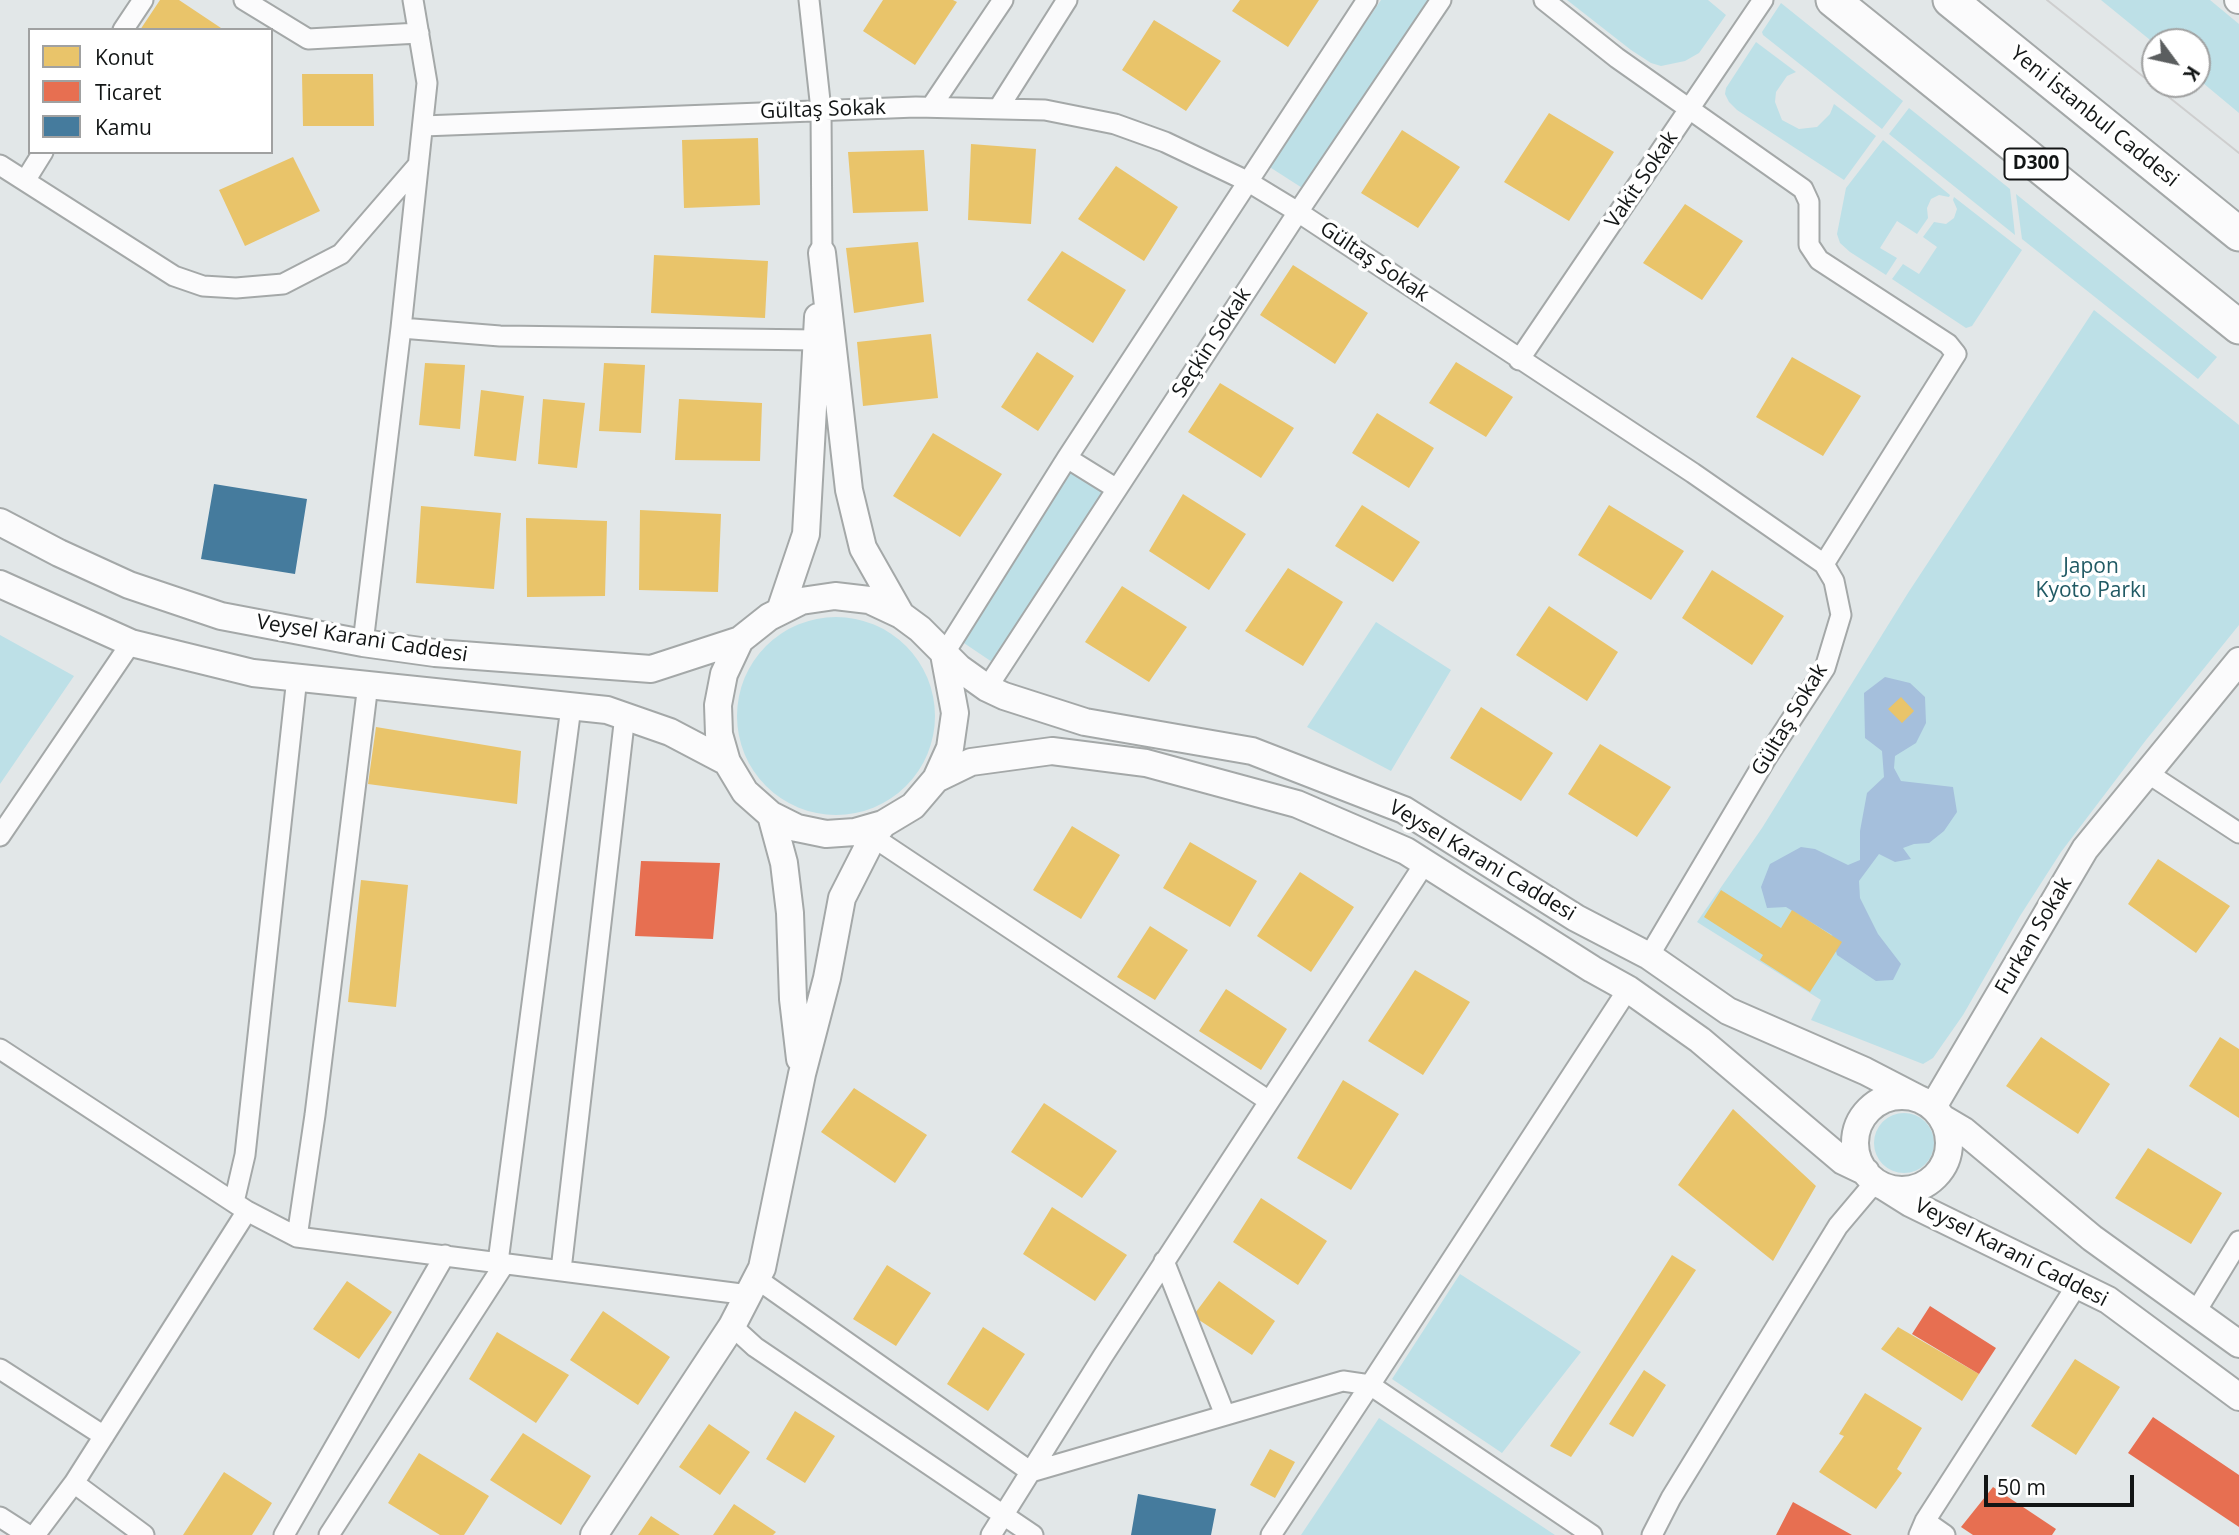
<!DOCTYPE html>
<meta charset="utf-8">
<style>
body{margin:0}
#map{position:relative;width:2239px;height:1535px;overflow:hidden;background:#e2e7e8;font-family:"Open Sans",sans-serif}
canvas{display:block}
.legend{position:absolute;left:28px;top:28px;width:245px;height:126px;box-sizing:border-box;background:#fff;border:2px solid #a0a1a1;margin:0;padding:9px 12px;list-style:none;font-size:21px;color:#121515}
.legend li{display:flex;align-items:center;gap:14px;height:35px}
.legend b{width:35px;border:2px solid #a0a1a1}
.north{position:absolute;left:2141px;top:28px;width:70px;height:70px;box-sizing:border-box;background:#fff;border:2px solid #a0a1a1;border-radius:50%;rotate:123deg;font-size:19px;font-weight:700;line-height:28px;text-align:center;color:#121515}
.north::after{content:'';display:block;margin:auto;width:24px;height:32px;background:#5b5e5f;clip-path:polygon(50% 0,100% 100%,50% 72%,0 100%)}
.scale{position:absolute;left:1984px;top:1475px;width:150px;height:32px;box-sizing:border-box;border:4px solid #121515;border-top:0;padding-left:9px;font-size:21px;line-height:24px;white-space:nowrap;color:#121515;-webkit-text-stroke:5px #fff;paint-order:stroke}
</style>
<div id="map">
<canvas width="2239" height="1535"></canvas>
<ul class="legend">
<li><b style="height:19px;background:#e9c46a"></b>Konut</li>
<li><b style="height:19px;background:#e76f51"></b>Ticaret</li>
<li><b style="height:19px;background:#457b9d"></b>Kamu</li>
</ul>
<div class="north">K</div>
<div class="scale">50 m</div>
</div>
<script>
const c = document.querySelector('canvas').getContext('2d');
c.lineJoin = 'round';
function fill(path, color) { c.fillStyle = color; c.fill(path, 'evenodd'); }
const shape = rows => new Path2D(rows.map(r => 'M' + r).join(''));
function trace(path, color, width, dash) { c.strokeStyle = color; c.lineWidth = width; c.lineCap = dash ? 'butt' : 'round'; c.setLineDash(dash || []); c.stroke(path); }
function write(font, color, halo, rows, align = 'center') {
  c.font = font + ' "Open Sans",sans-serif'; c.lineWidth = 7; c.setLineDash([]); c.textBaseline = 'middle'; c.strokeStyle = halo; c.fillStyle = color; for (const [text, x, y, turn = 0] of rows) {
    c.save(); c.translate(x, y); c.rotate((+turn || 0) * Math.PI / 180); c.textAlign = isNaN(turn) ? turn : align; if (halo) c.strokeText(text, 0, 0); c.fillText(text, 0, 0); c.restore();
  }
}
fill(shape([
 [1381,0,1434,0,1307,191,1268,166],
 [1567,0,1708,0,1726,15,1699,53,1685,61,1661,66,1651,63,1631,50],
 [2101,0,2210,0,2239,24,2239,113,2197,78,2197,42,2155,42,2155,44],
 [1781,3,1903,101,1882,129,1763,35,1762,32],
 [1756,42,1796,72,1787,76,1776,92,1775,102,1782,120,1799,129,1817,127,1830,114,1834,104,1876,136,1844,180,1737,110,1729,102,1725,94,1726,88],
 [1909,108,2010,189,2015,235,1889,134],
 [1883,140,1950,195,1949,197,1939,195,1931,199,1927,208,1928,218,1917,234,1897,221,1880,248,1897,258,1886,275,1850,252,1840,243,1837,234,1846,188],
 [2016,194,2217,357,2198,379,2022,239],
 [1954,197,2022,250,1972,326,1966,328,1892,279,1903,264,1919,274,1937,247,1923,237,1934,222,1946,224,1954,218,1957,209,1953,200],
 [2094,310,2239,425,2239,625,2146,740,2061,852,2020,916,1963,1015,1933,1058,1923,1064,1811,1020,1821,1000,1697,922,1762,828,1908,593],
 [1069,470,1108,494,998,666,958,639],
 '737 716a99 99 0 1 1 198 0a99 99 0 1 1-198 0Z',
 [1376,622,1451,670,1391,771,1307,727],
 [0,635,74,676,0,784],
 '1874 1143a30 30 0 1 1 60 0a30 30 0 1 1-60 0Z',
 [1460,1274,1581,1352,1502,1453,1392,1379],
 [1379,1418,1555,1535,1301,1535]
]), '#bde0e7');
fill(shape([
 [1885,677,1910,683,1925,697,1926,723,1916,743,1895,756,1894,768,1901,781,1953,787,1957,812,1944,831,1929,843,1914,844,1903,848,1911,859,1895,862,1879,854,1859,881,1860,898,1878,934,1901,964,1893,980,1876,981,1837,955,1832,935,1786,907,1767,908,1761,887,1770,864,1801,847,1815,849,1848,865,1860,860,1860,831,1867,793,1884,777,1882,751,1865,738,1864,693]
]), '#a5bfdc');
fill(shape([
 [160,0,179,0,224,30,140,30],
 [883,0,953,0,957,2,915,65,863,31],
 [1240,0,1319,0,1288,47,1232,11],
 [1154,20,1221,61,1186,111,1122,70],
 [302,74,373,74,374,126,303,126],
 [1549,113,1614,152,1569,221,1504,182],
 [1402,130,1460,167,1418,228,1361,193],
 [758,138,760,205,684,208,682,140],
 [971,144,1036,149,1031,224,968,220],
 [924,150,928,211,853,213,848,152],
 [293,157,320,211,245,246,219,190],
 [1116,166,1178,207,1144,261,1078,219],
 [1685,204,1743,241,1702,300,1643,263],
 [918,242,924,302,854,313,846,248],
 [1062,251,1126,290,1093,343,1027,300],
 [654,255,768,261,765,318,651,313],
 [1293,265,1368,313,1335,364,1260,315],
 [931,334,938,398,863,406,857,342],
 [1037,352,1074,376,1038,431,1001,407],
 [1792,357,1861,396,1823,456,1756,417],
 [1456,362,1513,397,1486,437,1429,403],
 [425,363,465,365,460,429,419,425],
 [604,363,645,365,641,433,599,431],
 [1220,383,1294,428,1261,478,1188,432],
 [481,390,524,396,516,461,474,456],
 [543,399,585,403,577,468,538,464],
 [679,399,762,403,760,461,675,460],
 [1377,413,1434,448,1409,488,1352,453],
 [933,433,1002,474,960,537,893,496],
 [1183,494,1246,534,1209,590,1149,551],
 [1362,505,1420,542,1393,582,1335,546],
 [1609,505,1684,551,1651,600,1578,555],
 [421,506,501,513,494,589,416,583],
 [640,510,721,514,718,592,639,590],
 [526,518,607,521,605,596,527,597],
 [1288,568,1343,602,1303,666,1245,631],
 [1712,570,1784,616,1752,665,1682,618],
 [1122,586,1187,627,1149,682,1085,642],
 [1549,606,1618,652,1587,701,1516,655],
 [1901,697,1914,711,1902,723,1888,709],
 [1481,707,1553,753,1521,801,1450,758],
 [376,727,521,751,517,804,368,784],
 [1600,744,1671,787,1637,837,1568,794],
 [1072,826,1120,855,1081,919,1033,890],
 [1190,842,1257,881,1230,927,1163,888],
 [2158,859,2230,906,2196,953,2128,904],
 [1300,872,1354,907,1311,972,1257,936],
 [361,880,408,885,396,1007,348,1002],
 [1721,890,1781,928,1792,910,1842,942,1810,992,1760,960,1763,955,1704,917],
 [1150,926,1188,950,1155,1000,1117,977],
 [1415,970,1470,1002,1423,1075,1368,1041],
 [1226,989,1287,1029,1261,1070,1199,1031],
 [2041,1037,2110,1084,2078,1134,2006,1086],
 [2220,1037,2239,1049,2239,1118,2189,1086],
 [1343,1080,1399,1114,1351,1190,1297,1158],
 [854,1088,927,1135,895,1183,821,1132],
 [1044,1103,1117,1151,1082,1198,1011,1152],
 [1733,1109,1816,1186,1773,1261,1678,1185],
 [2148,1148,2222,1193,2191,1244,2115,1198],
 [1261,1198,1327,1241,1298,1285,1233,1242],
 [1052,1207,1127,1255,1095,1301,1023,1254],
 [1672,1255,1696,1270,1571,1457,1550,1446],
 [887,1265,931,1293,896,1346,853,1319],
 [347,1281,392,1312,359,1359,313,1329],
 [1219,1281,1275,1321,1252,1355,1193,1316],
 [603,1311,670,1357,638,1405,570,1360],
 [983,1327,1025,1354,988,1411,947,1384],
 [1898,1327,1979,1374,1962,1401,1881,1349],
 [497,1332,569,1375,536,1423,469,1379],
 [2075,1359,2120,1387,2076,1455,2031,1426],
 [1644,1370,1666,1385,1633,1437,1609,1424],
 [1865,1393,1922,1428,1897,1469,1902,1473,1876,1509,1819,1472,1844,1436,1839,1434],
 [795,1411,835,1436,805,1483,766,1459],
 [709,1424,750,1452,720,1495,679,1467],
 [523,1433,591,1476,561,1525,490,1480],
 [1270,1449,1295,1462,1275,1498,1250,1485],
 [419,1453,489,1496,464,1535,440,1535,388,1503],
 [224,1472,272,1503,252,1535,183,1535],
 [734,1504,776,1532,773,1535,713,1535],
 [651,1516,680,1535,638,1535]
]), '#e9c46a');
fill(shape([
 [641,861,720,863,713,939,635,936],
 [1930,1306,1996,1348,1979,1374,1912,1334],
 [2153,1417,2239,1475,2239,1527,2128,1453],
 [1993,1487,2056,1529,2052,1535,1973,1535,1961,1527],
 [1793,1502,1852,1535,1776,1535]
]), '#e76f51');
fill(shape([
 [214,484,307,499,295,574,201,559],
 [1138,1494,1216,1509,1211,1535,1131,1535]
]), '#457b9d');
const street = shape([
 [244,0,308,39,419,33],
 [809,0,821,110,822,253],
 [1544,0,1617,58,1803,189,1809,202,1809,245,1819,260,1948,344,1956,354,1824,564],
 [123,30,143,0],
 [931,107,1003,0],
 [998,109,1067,0],
 [423,126,916,107,1045,110,1115,124,1165,142,1247,181,1298,212,1693,473,1824,564,1834,581,1841,615,1825,668,1767,757,1649,956],
 [0,165,174,276,203,286,236,288,283,284,341,254,418,165],
 [25,181,43,152],
 [401,328,500,336,817,340],
 [1519,360,1763,0],
 [1067,458,1117,489],
 [363,643,401,328,427,83,413,0],
 [944,654,1067,458,1367,0],
 [987,688,1298,212,1441,0],
 [2149,774,2239,833],
 [0,836,131,643],
 [873,837,1269,1101],
 [0,1049,247,1211,297,1237,749,1295],
 [234,1202,245,1155,297,677],
 [297,1237,315,1115,368,684],
 [1164,1261,1225,1415],
 [498,1262,571,707],
 [561,1270,625,715],
 [757,1279,1031,1472,1343,1381,1370,1385,1271,1535],
 [2195,1313,2239,1241],
 [732,1326,755,1347,1033,1535],
 [0,1369,104,1436],
 [74,1483,144,1535],
 [0,1517,28,1535],
 [1925,1521,1945,1535],
 [35,1535,74,1483,247,1211],
 [284,1535,445,1255],
 [329,1535,505,1263],
 [991,1535,1103,1356,1425,863],
 [1592,1535,1370,1385,1628,989],
 [1652,1535,1671,1498,1838,1226,1876,1181],
 [1919,1535,1925,1521,2077,1285]
]);
const secondary = shape([
 [2238,0,2239,0],
 [822,253,849,490,863,548,901,615],
 [0,522,59,553,129,585,221,616,363,643,435,653,651,669,740,640],
 [0,584,131,643,253,673,607,710,670,732,727,762],
 [780,611,806,534,818,317],
 [944,654,955,713,950,748,936,779,913,806,883,824,855,832,826,834,797,828,771,815,745,792,727,762,719,734,718,705,724,674,740,640,769,617,801,601,835,596,869,600,901,615,920,629,959,668,987,688,1004,696,1085,722,1252,751,1404,810,1576,918,1649,956,1728,1011,1865,1071,1921,1100],
 [936,779,971,762,1052,751,1146,763,1297,804,1406,851,1592,969,1628,989,1700,1040,1843,1161,1866,1172],
 [771,815,784,863,790,913,793,999,800,1059],
 '1855 1143a47 47 0 1 1 94 0a47 47 0 1 1-94 0Z',
 [1933,1107,2085,849,2239,661],
 [1942,1118,1964,1131,2092,1238,2239,1344],
 [1883,1186,1910,1203,2108,1300,2239,1397],
 [594,1535,732,1326,762,1268,802,1074,827,978,842,898,873,837,883,824]
]);
const highway = shape([
 [1833,0,2239,327],
 [1950,0,2239,234]
]);
trace(street, '#a4a8a8', 23);
trace(secondary, '#a4a8a8', 30);
trace(highway, '#a4a8a8', 37);
trace(street, '#fbfbfc', 19);
trace(secondary, '#fbfbfc', 26);
trace(highway, '#fbfbfc', 33);
trace(shape([
 [2047,0,2239,153]
]), '#cecece', 2);
for (const [x, y, w] of [
 [2036,164,63]
]) { const box = new Path2D(); box.roundRect(x - w / 2, y - 15.5, w, 31, 5); c.fillStyle = '#fff'; c.fill(box); trace(box, '#121515', 2); }
write('bold 19px', '#121515', null, [
 ["D300",2036,164]
]);
write('21px', '#121515', '#fff', [
 ["Gültaş Sokak",823,110,-2],
 ["Yeni İstanbul Caddesi",2094,117,39],
 ["Vakit Sokak",1642,180,-56],
 ["Gültaş Sokak",1374,262,34],
 ["Seçkin Sokak",1212,343,-57],
 ["Veysel Karani Caddesi",362,639,9],
 ["Gültaş Sokak",1790,720,-59],
 ["Veysel Karani Caddesi",1482,861,31],
 ["Furkan Sokak",2034,936,-60],
 ["Veysel Karani Caddesi",2011,1253,27]
]);
write('21px', '#215a64', '#fff', [
 ["Japon",2091,567],
 ["Kyoto Parkı",2091,591]
]);
</script>
